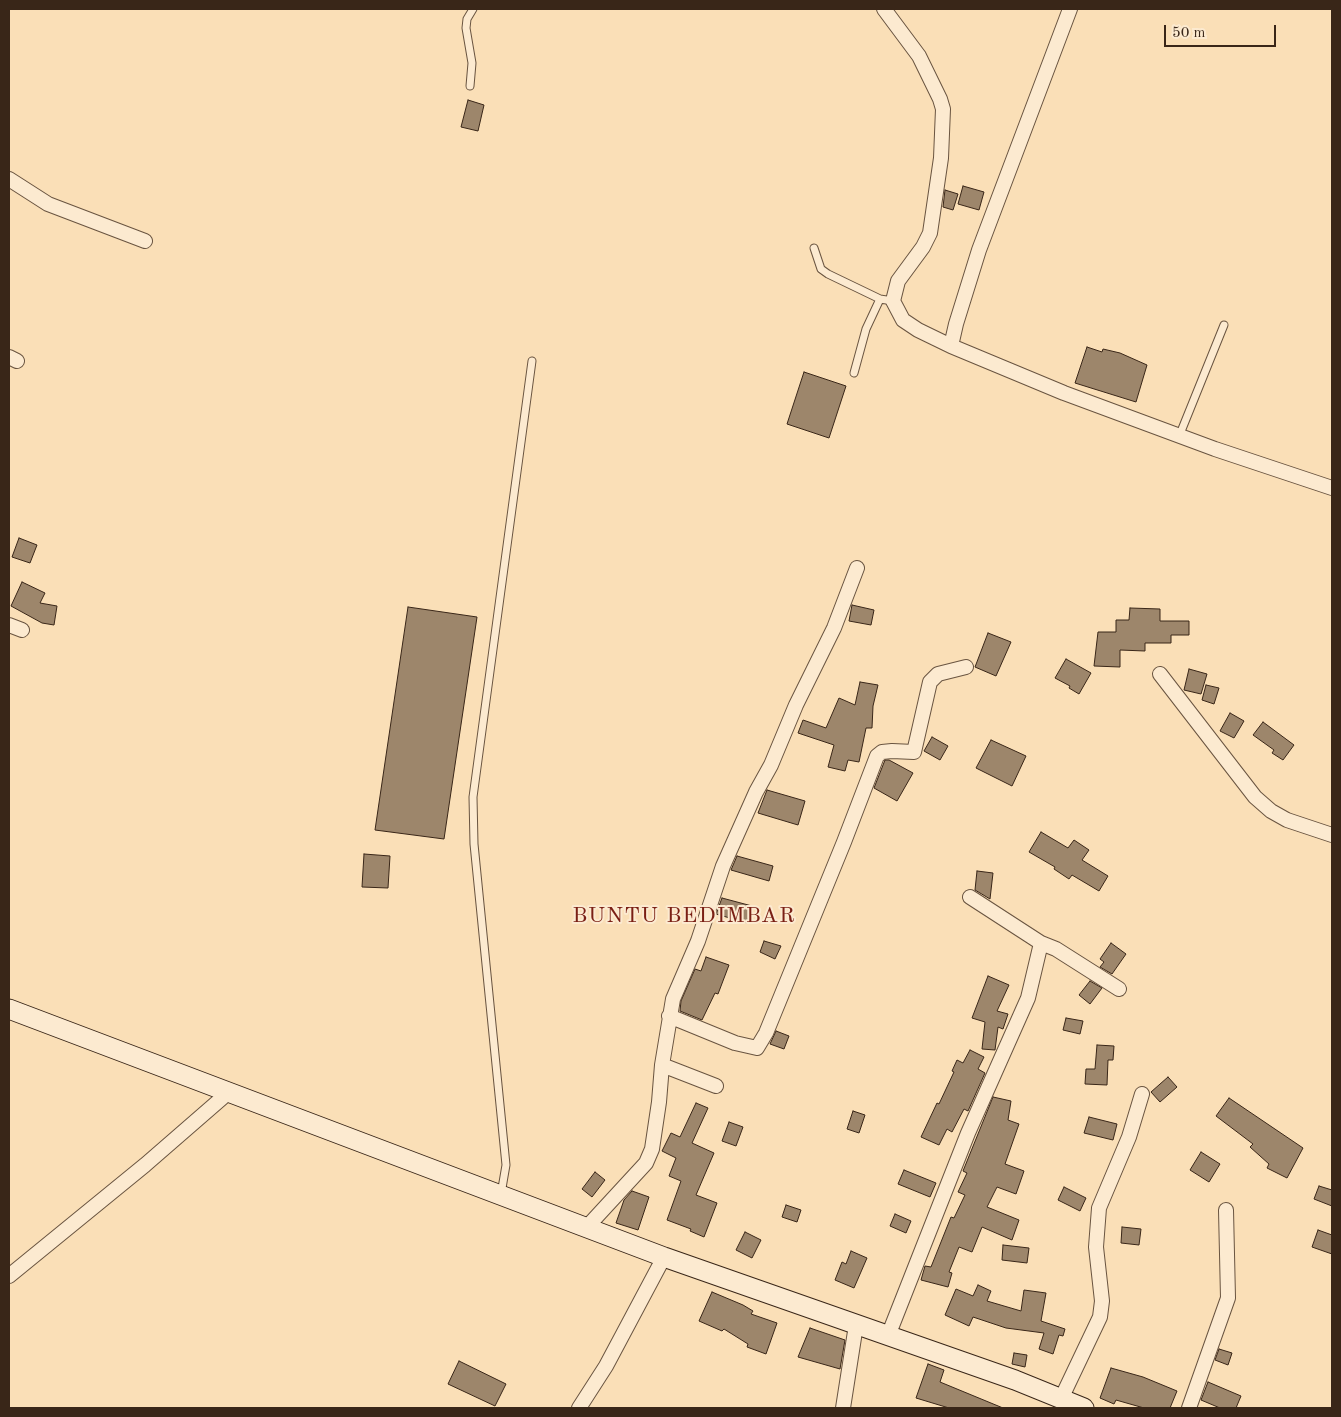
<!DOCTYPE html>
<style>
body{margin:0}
#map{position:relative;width:1341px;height:1417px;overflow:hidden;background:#fadfb7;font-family:"Old Standard TT",serif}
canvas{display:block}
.frame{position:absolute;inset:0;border:10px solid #392618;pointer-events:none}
.scale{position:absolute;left:1164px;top:25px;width:112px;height:22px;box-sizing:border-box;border:2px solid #392618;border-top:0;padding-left:6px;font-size:15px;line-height:18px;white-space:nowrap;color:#392618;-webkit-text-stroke:4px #fcead0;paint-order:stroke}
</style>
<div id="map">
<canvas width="1341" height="1417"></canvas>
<div class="frame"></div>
<div class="scale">50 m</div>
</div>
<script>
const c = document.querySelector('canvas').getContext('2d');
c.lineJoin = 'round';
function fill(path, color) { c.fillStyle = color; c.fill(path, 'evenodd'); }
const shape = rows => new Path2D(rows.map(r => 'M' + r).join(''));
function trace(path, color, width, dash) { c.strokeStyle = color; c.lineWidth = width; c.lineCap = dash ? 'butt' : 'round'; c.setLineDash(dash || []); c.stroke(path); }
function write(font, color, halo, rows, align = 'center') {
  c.font = font + ' "Old Standard TT",serif'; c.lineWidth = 4; c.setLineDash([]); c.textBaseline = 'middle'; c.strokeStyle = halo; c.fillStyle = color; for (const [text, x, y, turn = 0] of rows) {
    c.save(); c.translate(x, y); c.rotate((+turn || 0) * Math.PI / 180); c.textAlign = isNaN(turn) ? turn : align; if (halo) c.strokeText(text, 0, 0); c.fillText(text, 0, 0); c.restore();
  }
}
const building = shape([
 [468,100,484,105,478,131,461,127,468,100],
 [963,186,984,192,979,210,958,204,963,186],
 [945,190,958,194,953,210,943,207,945,190],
 [1087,347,1102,352,1103,349,1120,353,1147,365,1136,402,1075,383,1087,347],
 [804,372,846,386,829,438,787,424,804,372],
 [19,538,37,545,30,563,12,557,19,538],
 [22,582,45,593,40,603,57,606,54,625,42,623,11,606,22,582],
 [852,605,874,610,871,625,849,621,852,605],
 [408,607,477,617,444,839,375,830,408,607],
 [1130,608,1160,609,1160,621,1189,621,1189,635,1171,635,1171,643,1145,643,1145,651,1120,650,1120,667,1094,666,1098,632,1116,632,1116,620,1129,620,1130,608],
 [988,633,1011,642,996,676,975,667,988,633],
 [1066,659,1091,673,1079,694,1069,688,1070,686,1055,678,1066,659],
 [1189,669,1207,674,1201,694,1184,690,1189,669],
 [860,682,878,685,873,706,872,728,866,728,859,762,848,760,845,771,828,767,834,745,798,733,803,720,826,728,839,698,855,705,860,682],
 [1206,685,1219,688,1214,704,1202,700,1206,685],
 [1230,713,1244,721,1234,738,1220,731,1230,713],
 [1263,722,1294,745,1283,760,1272,753,1274,750,1253,735,1263,722],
 [932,737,948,746,940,760,924,751,932,737],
 [991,740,1026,756,1012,786,976,768,991,740],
 [885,760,889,760,913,773,897,801,874,788,885,760],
 [767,790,805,801,798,825,758,813,767,790],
 [1041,832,1068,848,1074,840,1089,850,1082,860,1108,876,1099,891,1072,875,1069,879,1054,869,1055,867,1029,852,1041,832],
 [364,854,390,856,388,888,362,887,364,854],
 [737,856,773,866,769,881,731,870,737,856],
 [977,871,993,873,990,899,975,890,977,871],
 [722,898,752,906,747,923,716,914,722,898],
 [764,941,781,946,775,959,760,952,764,941],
 [1111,943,1126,954,1112,974,1100,967,1104,962,1100,959,1111,943],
 [706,957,729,965,718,994,715,993,702,1020,680,1011,681,1001,695,969,701,971,706,957],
 [988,976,1009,985,997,1011,1008,1014,1003,1029,998,1027,995,1050,982,1049,985,1022,972,1018,988,976],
 [1090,981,1102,988,1090,1004,1079,995,1090,981],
 [1066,1018,1083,1021,1080,1034,1063,1030,1066,1018],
 [776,1031,789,1036,784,1049,770,1044,776,1031],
 [1097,1045,1114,1046,1113,1060,1108,1060,1107,1085,1085,1084,1086,1069,1095,1069,1097,1045],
 [970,1050,984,1057,978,1069,985,1073,968,1111,964,1109,952,1132,947,1129,939,1145,921,1137,937,1103,939,1104,954,1072,952,1071,957,1060,963,1063,970,1050],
 [1168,1077,1177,1087,1160,1102,1151,1092,1168,1077],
 [993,1097,1011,1101,1008,1120,1019,1124,1005,1164,1024,1171,1016,1194,997,1187,987,1207,1019,1220,1012,1240,982,1227,972,1252,959,1247,949,1272,952,1273,948,1287,921,1280,925,1266,931,1267,951,1217,954,1218,965,1195,958,1192,967,1173,963,1171,993,1097],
 [1229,1098,1303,1148,1287,1178,1267,1168,1269,1164,1250,1147,1253,1144,1216,1116,1229,1098],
 [696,1103,708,1108,692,1143,714,1153,696,1195,717,1203,704,1237,690,1231,691,1229,667,1220,681,1181,669,1176,676,1158,662,1151,671,1133,680,1137,696,1103],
 [853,1111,865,1115,859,1133,847,1129,853,1111],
 [1089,1117,1117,1124,1113,1140,1084,1133,1089,1117],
 [729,1122,743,1127,736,1146,722,1141,729,1122],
 [1201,1152,1220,1164,1209,1182,1190,1170,1201,1152],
 [904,1170,936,1183,930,1197,898,1184,904,1170],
 [595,1172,605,1180,592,1197,582,1189,595,1172],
 [1319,1186,1332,1190,1332,1206,1314,1199,1319,1186],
 [1064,1187,1086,1198,1080,1211,1058,1200,1064,1187],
 [632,1191,649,1197,638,1230,616,1223,624,1200,632,1191],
 [786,1205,801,1210,797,1222,782,1217,786,1205],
 [895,1214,911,1221,906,1233,890,1226,895,1214],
 [1122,1227,1141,1229,1139,1245,1121,1243,1122,1227],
 [1318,1230,1332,1235,1332,1254,1312,1247,1318,1230],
 [745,1232,761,1240,752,1258,736,1250,745,1232],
 [1003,1245,1029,1248,1027,1263,1002,1260,1003,1245],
 [851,1251,867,1258,854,1288,835,1280,842,1262,846,1264,851,1251],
 [978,1285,991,1291,987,1301,1021,1311,1024,1290,1046,1293,1041,1321,1065,1329,1063,1336,1059,1335,1053,1354,1039,1349,1044,1333,1006,1328,973,1317,969,1326,945,1315,956,1289,973,1296,978,1285],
 [712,1292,743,1305,753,1311,751,1314,777,1323,766,1354,747,1347,748,1344,724,1329,722,1331,699,1321,712,1292],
 [810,1328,845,1340,840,1369,798,1357,810,1328],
 [1219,1349,1232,1353,1228,1365,1215,1360,1219,1349],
 [1014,1353,1027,1355,1025,1367,1012,1364,1014,1353],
 [459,1361,506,1384,495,1406,448,1384,459,1361],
 [928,1364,944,1370,940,1382,1003,1408,949,1408,916,1398,928,1364],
 [1111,1368,1143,1377,1177,1391,1170,1408,1144,1408,1116,1400,1114,1404,1100,1398,1111,1368],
 [1208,1382,1241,1396,1236,1408,1220,1408,1201,1400,1208,1382]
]);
fill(building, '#9d866b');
trace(building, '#392618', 1);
const lane = shape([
 [470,86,472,63,466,28,467,19,473,9],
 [814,248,821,269,828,274,880,299,893,301],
 [854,373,866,329,880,299],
 [1180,434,1224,325],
 [501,1194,506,1165,474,844,473,797,532,361]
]);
const street = shape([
 [884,9,919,56,940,99,943,109,941,158,930,233,923,247,898,281,893,301,903,320,918,330,951,346,1064,393,1215,449,1332,488],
 [9,179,48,204,145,241],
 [951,346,956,324,979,250,1070,9],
 [9,357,17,361],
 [9,625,22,630],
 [1160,674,1255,797,1271,811,1287,820,1332,835],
 [1041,943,1056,949,1119,989],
 [669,1016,735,1043,757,1048,766,1033,844,842,877,756,882,752,892,751,914,752,930,682,938,674,966,667],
 [662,1065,716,1086],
 [587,1227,646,1163,652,1149,659,1102,662,1065,673,999,698,941,723,866,756,792,771,765,796,705,834,628,857,568],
 [9,1276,145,1165,229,1092],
 [888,1336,968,1133,1028,998,1041,943,970,897],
 [1061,1399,1100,1317,1102,1301,1096,1247,1099,1208,1129,1137,1142,1094],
 [579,1408,606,1366,664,1257],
 [843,1408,856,1325],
 [1189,1408,1228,1298,1226,1210]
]);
const secondary = shape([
 [9,1009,664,1257,1015,1380,1084,1408]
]);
trace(lane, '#695440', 9);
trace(street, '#695440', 16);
trace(secondary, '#392618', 21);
trace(lane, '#fcead0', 7);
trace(street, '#fcead0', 14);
trace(secondary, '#fcead0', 19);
c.letterSpacing = '1px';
write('22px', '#7a1f14', '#fcead0', [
 ["BUNTU BEDIMBAR",684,916]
]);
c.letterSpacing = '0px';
</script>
